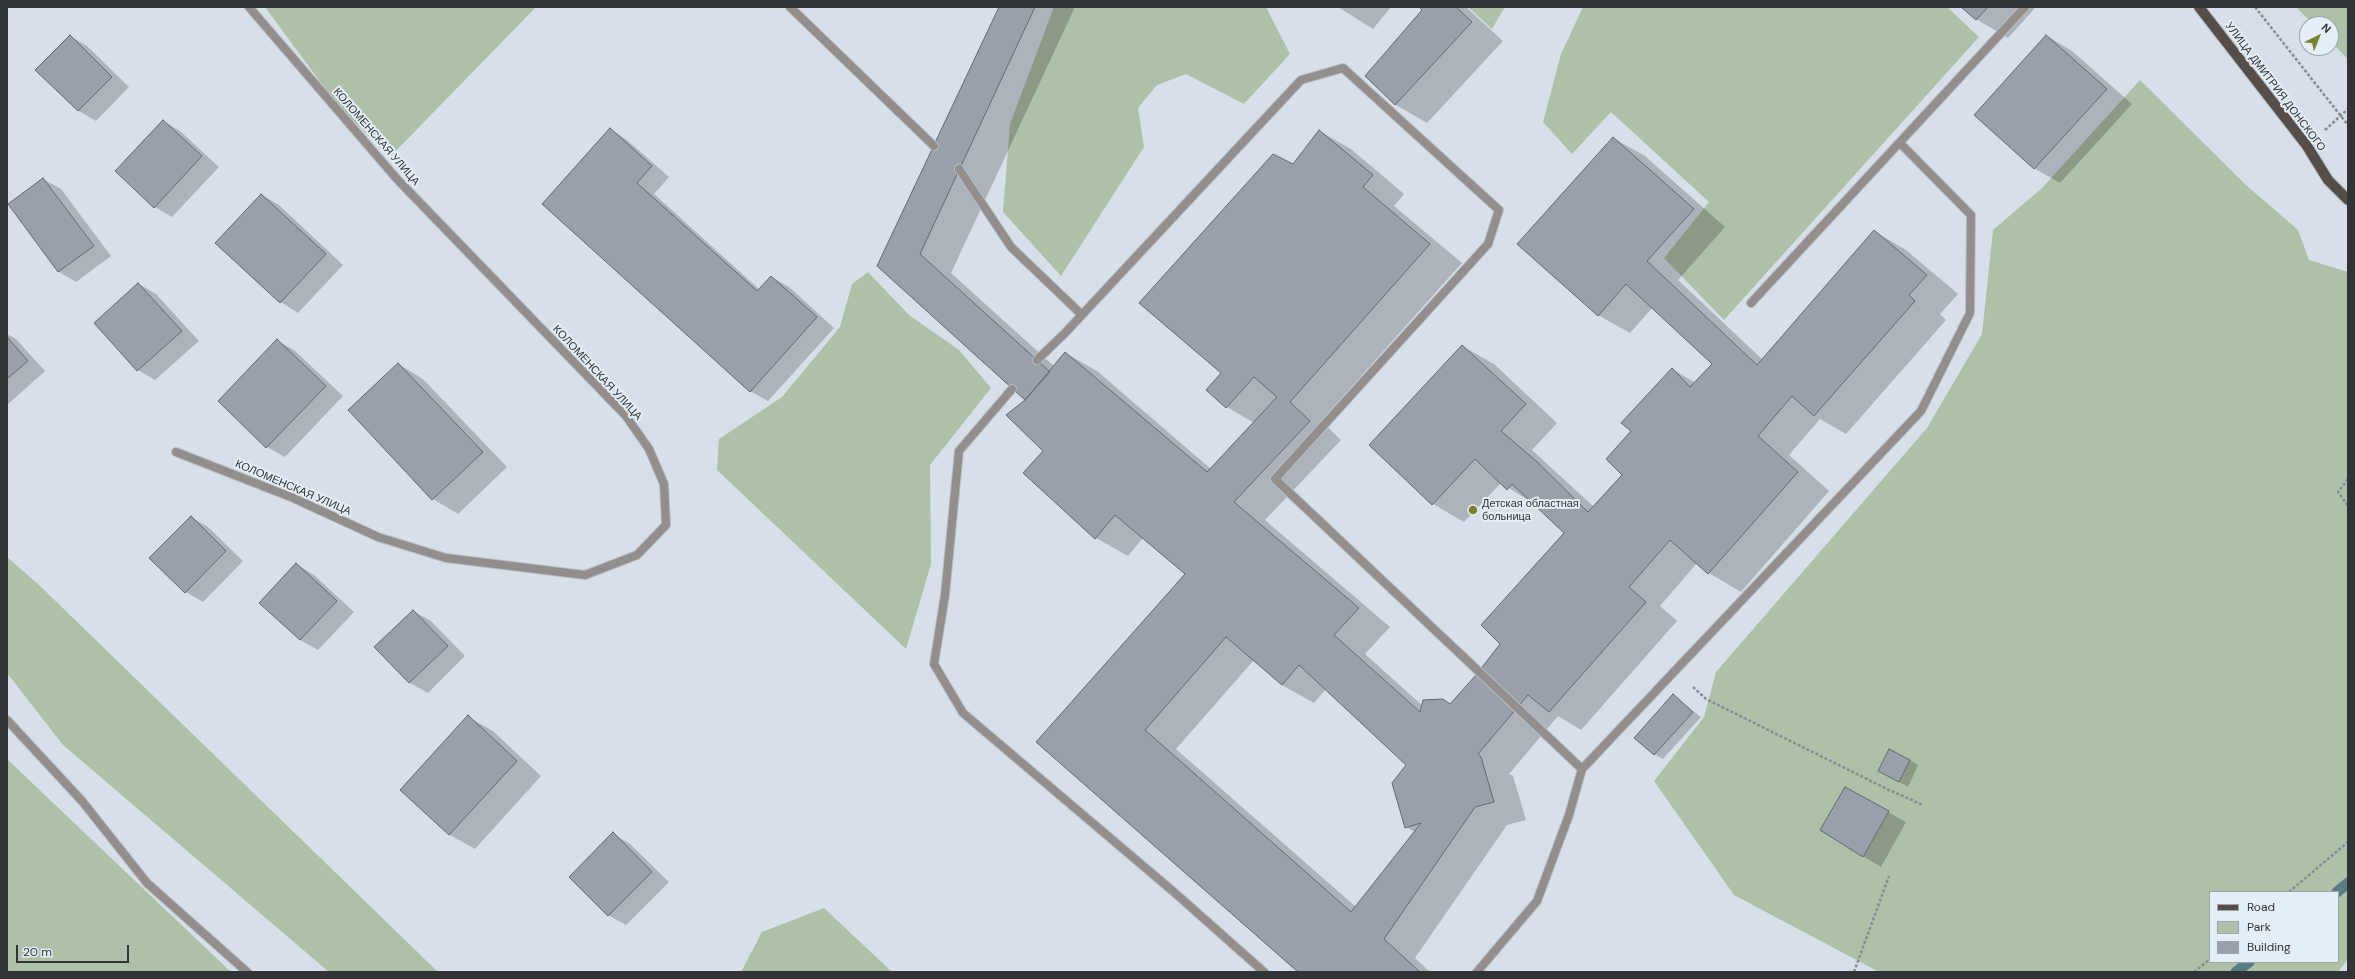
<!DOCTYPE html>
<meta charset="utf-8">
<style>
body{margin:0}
#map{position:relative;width:2355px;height:979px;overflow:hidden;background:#d7e0e9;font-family:"DM Sans",sans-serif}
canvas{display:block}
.frame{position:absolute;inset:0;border:8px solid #303437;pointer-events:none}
.legend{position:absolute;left:2209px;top:891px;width:130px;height:72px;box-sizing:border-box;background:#e4eef6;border:1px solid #9ca4aa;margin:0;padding:5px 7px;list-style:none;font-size:12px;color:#303437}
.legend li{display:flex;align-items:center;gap:8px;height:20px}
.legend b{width:20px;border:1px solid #9ca4aa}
.north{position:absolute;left:2299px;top:16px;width:40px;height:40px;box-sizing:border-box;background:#e4eef6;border:1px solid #9ca4aa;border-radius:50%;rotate:43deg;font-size:11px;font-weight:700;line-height:16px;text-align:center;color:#303437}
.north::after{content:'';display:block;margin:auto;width:14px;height:18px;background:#788330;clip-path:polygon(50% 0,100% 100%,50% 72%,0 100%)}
.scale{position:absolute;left:16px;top:945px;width:113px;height:18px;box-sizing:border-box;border:2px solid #303437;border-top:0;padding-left:5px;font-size:12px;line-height:14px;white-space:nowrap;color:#303437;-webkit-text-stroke:3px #e4eef6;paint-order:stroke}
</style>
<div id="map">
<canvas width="2355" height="979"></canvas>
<div class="frame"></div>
<ul class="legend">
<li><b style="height:5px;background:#554d48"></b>Road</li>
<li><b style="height:11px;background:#afc0a8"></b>Park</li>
<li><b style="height:11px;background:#98a1a9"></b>Building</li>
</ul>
<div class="north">N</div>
<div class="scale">20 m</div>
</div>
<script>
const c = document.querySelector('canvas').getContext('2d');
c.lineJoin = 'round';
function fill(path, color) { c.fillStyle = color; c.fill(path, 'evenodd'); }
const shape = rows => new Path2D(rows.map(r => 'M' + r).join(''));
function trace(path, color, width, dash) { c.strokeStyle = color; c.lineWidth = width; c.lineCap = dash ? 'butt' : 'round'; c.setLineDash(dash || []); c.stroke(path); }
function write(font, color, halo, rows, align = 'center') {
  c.font = font + ' "DM Sans",sans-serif'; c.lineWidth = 4; c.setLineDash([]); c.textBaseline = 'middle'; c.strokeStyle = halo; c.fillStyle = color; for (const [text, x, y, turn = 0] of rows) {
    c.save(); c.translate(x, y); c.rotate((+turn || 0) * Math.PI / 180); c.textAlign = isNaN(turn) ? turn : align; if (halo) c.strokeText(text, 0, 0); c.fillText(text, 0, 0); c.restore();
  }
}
fill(shape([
 [265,7,536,7,390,157,338,106],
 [1054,7,1266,7,1290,54,1244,104,1186,74,1157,85,1138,108,1144,147,1061,276,1003,212,1010,124],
 [1468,7,1505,7,1492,29],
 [1583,7,1947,7,1979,37,1724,320,1664,258,1709,202,1611,112,1572,154,1543,122,1561,54],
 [2296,7,2348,7,2348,59,2331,42,2331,24,2313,24],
 [2140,80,2246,185,2298,230,2309,260,2348,272,2348,959,2338,972,1879,972,1734,895,1654,781,1704,717,1716,672,1927,428,1982,334,1993,230,2042,188],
 [2210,892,2338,892,2338,962,2210,962],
 [868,272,909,315,959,350,991,388,930,465,931,564,906,649,717,470,719,439,782,397,840,327,852,284],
 [7,557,38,584,438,972,329,972,63,745,7,673],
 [7,759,231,972,7,972],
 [824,908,892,972,741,972,762,932]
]), '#afc0a8');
fill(shape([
 [1000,7,1075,7,951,273,1055,367,1065,353,1097,371,1211,469,1254,423,1227,407,1208,390,1223,373,1294,165,1319,131,1351,149,1404,194,1394,206,1462,263,1321,421,1341,440,1265,520,1390,627,1365,654,1423,706,1451,704,1476,676,1501,644,1566,533,1536,505,1501,483,1464,522,1433,504,1462,346,1494,364,1557,423,1532,450,1594,507,1624,475,1633,431,1672,369,1696,383,1714,364,1653,307,1630,333,1598,315,1613,138,1645,156,1725,227,1678,280,1763,360,1874,231,1906,250,1958,294,1940,314,1946,320,1846,434,1820,419,1789,455,1829,491,1741,592,1709,573,1697,563,1660,606,1677,621,1581,730,1558,716,1509,774,1513,776,1526,820,1507,825,1415,958,1430,972,1300,972,1038,742,1186,574,1143,538,1128,556,1096,538,1025,473,1044,451,1026,400,879,266],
 [1254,660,1282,685,1314,703,1326,689,1408,765,1406,827,1415,832,1356,907,1176,749],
 [1338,7,1391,7,1373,29],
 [1421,7,1466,7,1503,41,1427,123,1396,105,1366,75,1424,10],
 [1962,7,2036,7,2008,38,1976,19],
 [70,36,87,46,129,87,96,121,79,111,37,70],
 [2047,36,2072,51,2132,104,2060,183,2035,169,1975,115],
 [163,121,180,131,219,167,172,217,155,207],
 [610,129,627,140,669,177,654,194,760,290,771,277,789,287,834,328,768,401,750,391,543,204],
 [43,179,61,189,111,256,76,282,59,272,9,204],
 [262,195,279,205,343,265,298,313,281,302,217,243],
 [139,284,156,294,199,341,155,380,138,370],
 [7,334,16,339,45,371,7,405],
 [278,341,295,351,343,396,285,457,267,447],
 [398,364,423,379,507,467,458,514,433,499],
 [191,517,208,527,243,561,203,602,186,592,150,558],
 [296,564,314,575,354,612,318,650,300,640],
 [413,611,431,621,465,656,428,693,410,683,376,647],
 [1673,696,1701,717,1663,759,1654,754],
 [468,717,493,731,541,776,475,849,450,835,401,790],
 [1910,760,1918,765,1908,787,1888,776],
 [1888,812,1906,822,1881,867,1863,856],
 [613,834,630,844,669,882,626,925,608,915]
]), '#0003');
trace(shape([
 [2337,892,2348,883],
 [2236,972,2249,962]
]), '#5b7b85', 11);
const building = shape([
 [999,7,1035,7,920,254,1050,372,1025,400,877,266,999,7],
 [1419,7,1456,7,1472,22,1395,105,1365,76,1422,10,1419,7],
 [1961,7,1988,7,1976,20,1961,7],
 [70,35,112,77,78,111,35,70,70,35],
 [2046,35,2107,89,2034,169,1974,115,2046,35],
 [163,120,202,156,154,208,115,171,163,120],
 [610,128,652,166,637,183,757,291,771,276,817,317,750,392,542,204,610,128],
 [1319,130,1373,175,1363,187,1430,244,1290,402,1310,421,1234,502,1359,608,1334,635,1420,712,1423,700,1443,699,1450,704,1476,675,1500,644,1481,625,1564,533,1512,484,1507,490,1475,459,1432,505,1369,445,1462,345,1526,404,1501,431,1535,460,1588,512,1622,475,1606,459,1631,431,1621,423,1672,368,1690,387,1712,364,1626,284,1598,316,1517,244,1613,137,1694,209,1647,261,1757,365,1874,230,1927,275,1909,295,1915,301,1814,416,1792,396,1758,436,1798,472,1708,574,1670,540,1629,587,1646,602,1549,712,1528,695,1478,754,1481,757,1494,802,1475,807,1384,939,1420,972,1298,972,1036,742,1185,574,1115,515,1095,539,1023,473,1043,451,1006,415,1025,400,1065,352,1207,472,1277,397,1254,377,1226,408,1206,390,1221,373,1139,303,1273,154,1293,164,1319,130],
 [1226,637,1282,685,1299,665,1406,765,1392,783,1405,828,1421,823,1351,912,1145,730,1226,637],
 [43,178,94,246,58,272,8,204,43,178],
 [261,194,326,254,280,303,215,243,261,194],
 [138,283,182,331,137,371,94,323,138,283],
 [7,337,28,361,7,379,7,337],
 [277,339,326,386,266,448,218,401,277,339],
 [398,363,483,452,432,500,348,410,398,363],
 [191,516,226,551,185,593,149,558,191,516],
 [296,563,337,601,300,640,259,603,296,563],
 [413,610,448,646,409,683,374,647,413,610],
 [1673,694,1693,712,1654,755,1634,738,1673,694],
 [468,715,517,761,449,835,400,790,468,715],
 [1889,749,1910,760,1899,782,1878,771,1889,749],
 [1845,787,1889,811,1863,857,1820,830,1845,787],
 [613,832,652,872,608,916,569,877,613,832]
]);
fill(building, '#98a1a9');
trace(building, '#606970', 1);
const service = shape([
 [790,7,934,146],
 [959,169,1011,247,1082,315],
 [1751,303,2025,7],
 [1037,360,1065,333,1301,80,1343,68,1499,210,1488,244,1275,479,1582,769],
 [1012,389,959,451,945,595,934,664,963,713,1175,893,1264,972],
 [1477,972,1537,901,1569,815,1582,769,1921,411,1970,313,1971,215,1900,143]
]);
const minor = shape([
 [176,452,291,497,378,537,446,558,585,575,637,555,666,525,664,484,649,449,626,416,396,178,249,7],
 [7,720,82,801,147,883,247,972]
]);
const primary = shape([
 [2199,7,2307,146,2328,180,2348,200]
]);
trace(service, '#b6bec5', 10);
trace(minor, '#b6bec5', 10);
trace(primary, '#b6bec5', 12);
trace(shape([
 [2255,7,2348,125],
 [2325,130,2348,109],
 [2348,479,2338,492,2348,506],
 [1693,687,1706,699,1889,790,1923,805],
 [2289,892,2348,842],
 [1854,972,1889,876],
 [2194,972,2210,959]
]), '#868c92', 2.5, [3, 2]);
trace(service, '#938e8c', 8);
trace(minor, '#938e8c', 8);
trace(primary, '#554d48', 10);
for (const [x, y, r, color] of [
 [1473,510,5,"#788330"]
]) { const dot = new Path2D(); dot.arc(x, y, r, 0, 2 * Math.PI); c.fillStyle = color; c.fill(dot); trace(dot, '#e4eef6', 1.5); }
write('11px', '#303437', '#e4eef6', [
 ["УЛИЦА ДМИТРИЯ ДОНСКОГО",2275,87,53],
 ["КОЛОМЕНСКАЯ УЛИЦА",376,137,49],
 ["КОЛОМЕНСКАЯ УЛИЦА",597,373,47],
 ["КОЛОМЕНСКАЯ УЛИЦА",293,488,23]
]);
write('11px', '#303437', '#e4eef6', [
 ["Детская областная",1482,504],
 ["больница",1482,517]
], 'left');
</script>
